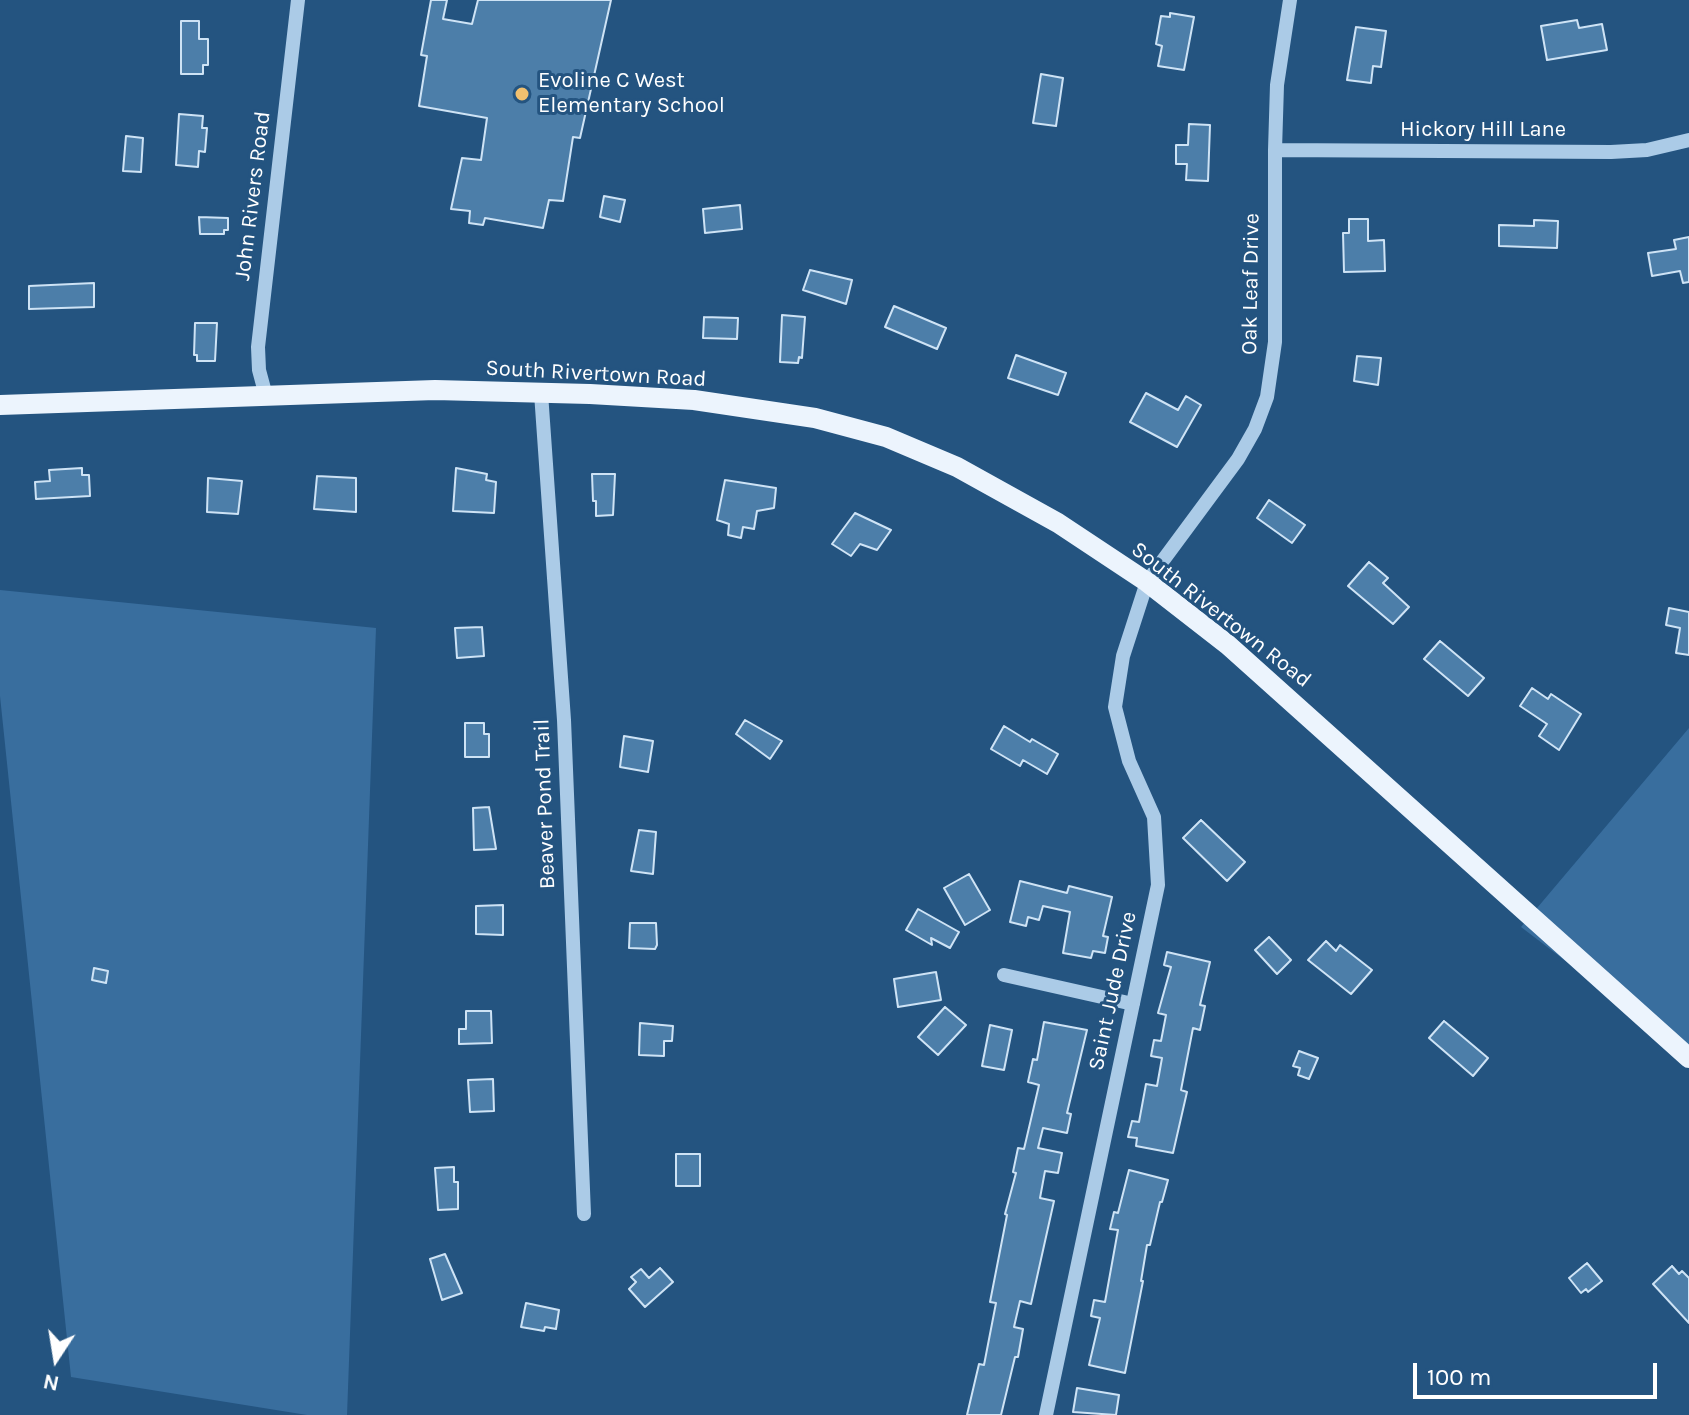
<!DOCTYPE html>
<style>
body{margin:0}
#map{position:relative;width:1689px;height:1415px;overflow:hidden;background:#245480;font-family:Karla,sans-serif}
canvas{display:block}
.north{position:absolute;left:16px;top:1319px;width:80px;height:80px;-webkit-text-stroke:6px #245480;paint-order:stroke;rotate:192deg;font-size:22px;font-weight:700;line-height:32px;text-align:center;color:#fff}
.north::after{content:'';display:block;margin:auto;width:28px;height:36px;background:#fff;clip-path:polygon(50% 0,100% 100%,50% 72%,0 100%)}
.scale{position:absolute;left:1413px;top:1363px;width:244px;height:36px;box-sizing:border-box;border:4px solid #fff;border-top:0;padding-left:10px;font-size:24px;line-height:28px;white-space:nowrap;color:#fff;-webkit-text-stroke:6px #245480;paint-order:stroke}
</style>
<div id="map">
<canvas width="1689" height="1415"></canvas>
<div class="north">N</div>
<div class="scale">100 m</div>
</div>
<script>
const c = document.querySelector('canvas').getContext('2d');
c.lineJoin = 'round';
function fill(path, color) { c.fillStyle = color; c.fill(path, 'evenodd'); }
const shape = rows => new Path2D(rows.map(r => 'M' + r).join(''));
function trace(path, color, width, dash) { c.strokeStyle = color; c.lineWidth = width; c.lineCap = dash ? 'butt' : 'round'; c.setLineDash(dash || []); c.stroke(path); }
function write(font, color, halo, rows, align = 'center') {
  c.font = font + ' Karla,sans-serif'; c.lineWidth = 6; c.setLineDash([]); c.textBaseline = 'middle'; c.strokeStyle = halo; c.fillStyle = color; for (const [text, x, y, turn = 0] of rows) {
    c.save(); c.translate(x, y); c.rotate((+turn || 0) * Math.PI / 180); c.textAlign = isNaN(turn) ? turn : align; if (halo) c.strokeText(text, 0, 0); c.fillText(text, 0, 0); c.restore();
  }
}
fill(shape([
 [0,590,376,628,347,1415,307,1415,71,1377,0,696],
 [1689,728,1689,1055,1521,927]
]), '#396e9e');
const building = shape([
 [431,0,447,0,443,19,472,24,478,0,611,0,580,138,573,137,563,201,549,200,543,228,485,218,483,225,469,223,470,211,451,209,462,158,481,160,487,118,419,106,427,56,421,55,431,0],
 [1170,13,1194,17,1184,70,1158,66,1162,46,1156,44,1161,16,1170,17,1170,13],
 [1577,20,1579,28,1602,24,1607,50,1547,60,1541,26,1577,20],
 [181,21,199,21,199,39,208,39,208,65,203,65,203,74,181,74,181,21],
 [1356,27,1386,31,1381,67,1373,66,1371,83,1347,80,1356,27],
 [1041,74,1063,78,1056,126,1033,123,1041,74],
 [179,114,203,116,202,128,207,128,205,152,199,151,198,167,176,165,179,114],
 [1189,124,1210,125,1208,181,1186,180,1187,164,1176,164,1176,145,1188,145,1189,124],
 [126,136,143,138,141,172,123,171,126,136],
 [604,196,625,200,620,222,600,217,604,196],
 [740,205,742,229,705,233,703,209,740,205],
 [199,217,228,218,228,230,224,230,224,234,200,234,199,217],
 [1349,219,1368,219,1368,241,1384,240,1385,271,1344,272,1343,233,1349,233,1349,219],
 [1534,220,1558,221,1557,248,1499,246,1499,225,1534,226,1534,220],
 [1689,237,1689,282,1683,283,1680,271,1652,276,1648,253,1676,249,1674,240,1689,237],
 [810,270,852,280,846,304,803,290,810,270],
 [94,283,94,307,29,309,29,286,94,283],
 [894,306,946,328,937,349,885,327,894,306],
 [782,315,805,317,802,358,799,357,798,363,780,362,782,315],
 [704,317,738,318,737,339,703,338,704,317],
 [195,323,217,323,215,361,197,361,197,355,194,355,195,323],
 [1016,355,1066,373,1058,395,1008,378,1016,355],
 [1357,356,1381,358,1378,385,1354,381,1357,356],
 [1146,393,1178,410,1186,396,1201,405,1177,447,1130,422,1146,393],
 [82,468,82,475,89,475,90,496,36,499,35,482,50,481,49,470,82,468],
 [456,468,487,474,486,480,496,482,494,513,453,511,456,468],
 [592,474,615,474,613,515,596,516,596,501,593,501,592,474],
 [317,476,356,478,356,512,314,509,317,476],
 [208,478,242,481,238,514,207,512,208,478],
 [725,480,776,488,774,508,757,511,754,529,743,527,741,538,728,535,729,524,717,520,725,480],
 [1269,500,1305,525,1292,543,1257,518,1269,500],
 [855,513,891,530,877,550,860,544,851,556,832,544,855,513],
 [1369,562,1388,578,1383,583,1409,607,1393,624,1348,586,1369,562],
 [1669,608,1689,612,1689,655,1676,653,1680,628,1666,625,1669,608],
 [482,627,484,656,457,658,455,628,482,627],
 [1440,641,1484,678,1468,696,1424,659,1440,641],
 [1532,688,1548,699,1551,694,1581,714,1559,750,1539,736,1547,724,1520,706,1532,688],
 [745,720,782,741,770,759,736,734,745,720],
 [465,723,484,723,484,734,489,734,489,757,465,757,465,723],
 [1004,726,1030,742,1032,739,1058,754,1047,774,1023,760,1020,766,991,749,1004,726],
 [624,736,653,741,648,772,620,767,624,736],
 [489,807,496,849,474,850,473,808,489,807],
 [1201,820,1245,862,1227,881,1183,838,1201,820],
 [639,830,656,832,653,874,631,871,639,830],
 [969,874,990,910,965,925,944,888,969,874],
 [1020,881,1067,893,1069,886,1112,897,1103,936,1108,937,1105,953,1093,951,1091,958,1063,953,1070,912,1043,906,1039,920,1028,917,1026,926,1010,922,1020,881],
 [503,905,503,935,476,934,476,906,503,905],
 [918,909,959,932,950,948,931,938,932,945,906,930,918,909],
 [630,923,656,923,657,945,655,949,629,948,630,923],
 [1269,937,1291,960,1277,974,1255,950,1269,937],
 [1326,941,1336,951,1340,945,1372,970,1351,994,1308,960,1326,941],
 [1167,952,1210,962,1200,1005,1205,1006,1200,1030,1193,1028,1181,1090,1187,1092,1173,1153,1136,1146,1137,1138,1128,1137,1132,1121,1139,1122,1146,1084,1157,1086,1162,1058,1151,1056,1154,1040,1161,1041,1166,1015,1158,1013,1171,967,1164,965,1167,952],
 [94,968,108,971,106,983,92,980,94,968],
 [936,972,941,1000,898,1007,894,979,936,972],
 [945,1007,966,1025,938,1055,918,1037,945,1007],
 [466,1011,491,1011,492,1043,459,1044,459,1029,466,1029,466,1011],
 [1444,1021,1488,1058,1473,1076,1429,1038,1444,1021],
 [1044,1022,1087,1030,1067,1113,1071,1114,1067,1133,1043,1128,1038,1148,1062,1153,1058,1173,1045,1171,1040,1198,1054,1201,1031,1304,1020,1301,1014,1327,1023,1329,1018,1357,1015,1357,1001,1415,967,1415,979,1364,984,1365,996,1303,990,1302,1007,1215,1005,1214,1016,1173,1013,1172,1018,1148,1024,1149,1039,1085,1028,1082,1033,1059,1037,1060,1044,1022],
 [640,1023,673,1026,672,1041,664,1041,664,1056,639,1055,640,1023],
 [990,1025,1012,1030,1004,1070,982,1066,990,1025],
 [1299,1051,1318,1058,1309,1079,1298,1075,1300,1068,1293,1066,1299,1051],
 [493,1079,494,1111,470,1112,468,1080,493,1079],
 [676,1154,700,1154,700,1186,676,1186,676,1154],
 [454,1167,454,1182,458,1182,458,1209,438,1210,435,1168,454,1167],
 [1129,1170,1168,1180,1162,1202,1160,1202,1150,1245,1147,1245,1141,1281,1143,1281,1125,1373,1089,1365,1100,1318,1091,1316,1094,1300,1105,1302,1118,1230,1110,1229,1114,1212,1118,1213,1129,1170],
 [445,1254,462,1293,442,1300,430,1259,445,1254],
 [1587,1263,1602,1281,1588,1292,1586,1289,1581,1293,1569,1278,1587,1263],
 [1672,1266,1679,1274,1682,1271,1689,1278,1689,1323,1653,1284,1672,1266],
 [660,1268,673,1282,645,1307,629,1289,636,1282,631,1277,641,1269,649,1278,660,1268],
 [526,1303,559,1310,556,1329,545,1327,544,1331,521,1327,526,1303],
 [1077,1388,1119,1395,1116,1415,1073,1412,1077,1388]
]);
fill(building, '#4c7ea9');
trace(building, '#cee3f5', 2);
trace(shape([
 [1275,150,1611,152,1647,150,1689,140],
 [541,393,564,720,584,1214],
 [266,396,259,370,258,347,298,0],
 [1004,975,1133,1004],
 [1046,1415,1158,885,1154,817,1129,761,1115,707,1123,656,1147,582,1238,459,1255,429,1267,397,1275,342,1275,150,1277,85,1290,0]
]), '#abcbe7', 14);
trace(shape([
 [0,405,435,390,590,394,694,400,815,418,886,437,957,467,1058,523,1147,582,1228,645,1689,1058]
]), '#ecf4fd', 20);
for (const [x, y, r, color] of [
 [522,94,8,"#f1c06f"]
]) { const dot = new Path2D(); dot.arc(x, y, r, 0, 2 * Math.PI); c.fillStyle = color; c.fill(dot); trace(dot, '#245480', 3); }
write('22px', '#fff', '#245480', [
 ["Evoline C West",538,81],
 ["Elementary School",538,106]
], 'left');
write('22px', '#fff', '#245480', [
 ["Hickory Hill Lane",1483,130],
 ["John Rivers Road",253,196,-83],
 ["Oak Leaf Drive",1251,284,-89],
 ["South Rivertown Road",596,374,3],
 ["South Rivertown Road",1221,615,38],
 ["Beaver Pond Trail",545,804,-92],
 ["Saint Jude Drive",1113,991,-78]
]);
</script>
